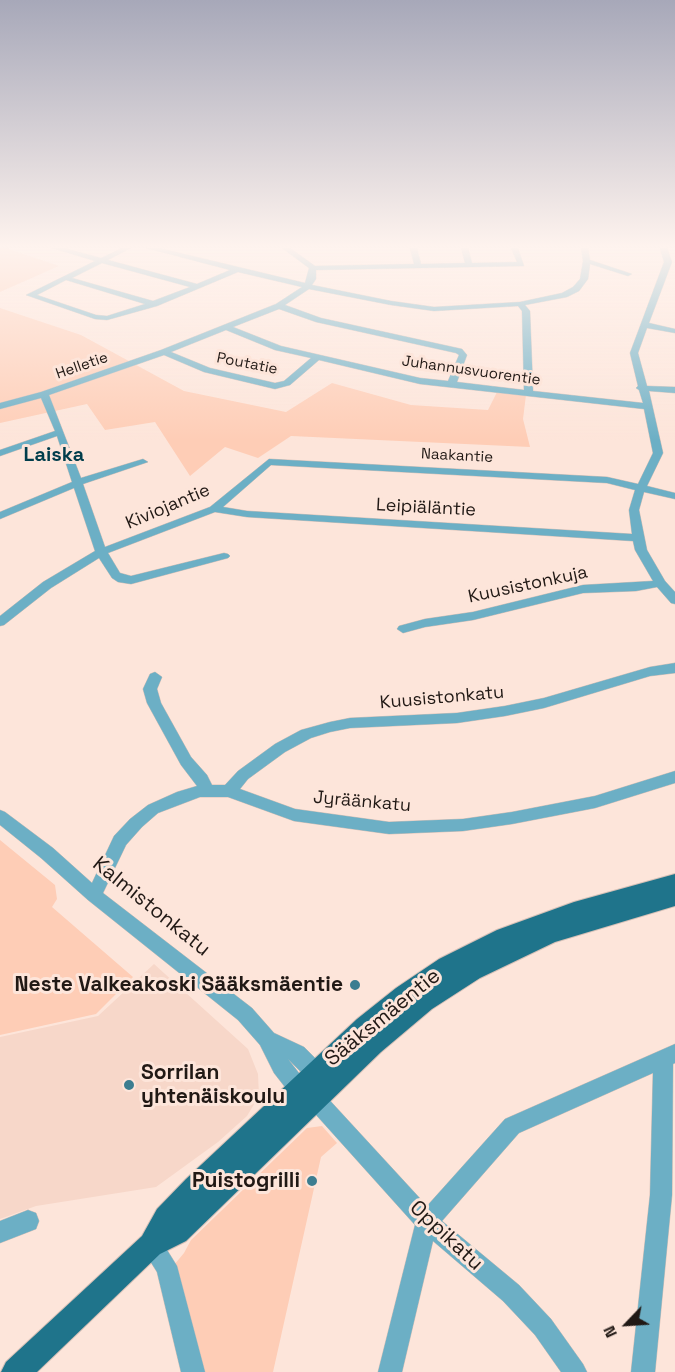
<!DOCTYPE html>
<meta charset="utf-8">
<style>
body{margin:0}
#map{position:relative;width:675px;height:1372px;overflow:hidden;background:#fde5da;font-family:"Space Grotesk",sans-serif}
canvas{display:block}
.north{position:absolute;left:597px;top:1294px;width:60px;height:60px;-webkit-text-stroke:4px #fde5da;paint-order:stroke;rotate:245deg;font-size:16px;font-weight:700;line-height:24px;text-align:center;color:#211915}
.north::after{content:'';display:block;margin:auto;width:21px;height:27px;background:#211915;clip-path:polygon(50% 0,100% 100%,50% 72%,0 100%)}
</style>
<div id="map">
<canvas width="675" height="1372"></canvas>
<div class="north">N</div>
</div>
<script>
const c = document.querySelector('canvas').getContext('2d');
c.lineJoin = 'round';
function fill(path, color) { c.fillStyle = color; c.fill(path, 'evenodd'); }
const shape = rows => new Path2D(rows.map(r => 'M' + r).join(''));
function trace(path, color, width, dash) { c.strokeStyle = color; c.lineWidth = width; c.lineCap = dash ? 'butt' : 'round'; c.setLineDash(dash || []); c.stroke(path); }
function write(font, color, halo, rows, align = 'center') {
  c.font = font + ' "Space Grotesk",sans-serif'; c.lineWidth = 6; c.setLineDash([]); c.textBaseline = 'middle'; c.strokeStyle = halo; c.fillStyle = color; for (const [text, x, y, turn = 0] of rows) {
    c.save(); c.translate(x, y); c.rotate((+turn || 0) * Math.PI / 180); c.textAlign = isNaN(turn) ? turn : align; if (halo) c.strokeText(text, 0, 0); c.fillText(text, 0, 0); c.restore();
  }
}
fill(shape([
 [154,964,248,1049,258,1074,259,1096,247,1116,218,1142,156,1187,36,1206,0,1219,0,1037,98,1016]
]), '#f7d7c9');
fill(shape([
 [0,248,6,248,59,266,0,292],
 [0,308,81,335,184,391,286,412,332,383,411,405,488,410,497,392,526,395,523,419,530,447,291,436,258,458,225,447,190,476,155,422,105,430,87,404,0,423],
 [0,840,55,885,57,899,52,907,133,977,96,1014,0,1035],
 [322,1126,337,1143,321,1157,273,1372,203,1372,174,1265,184,1253,191,1240,307,1128]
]), '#fecdb6');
const minor = shape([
 [52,248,64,248,101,258,122,248,131,248,108,260,197,284,230,270,146,248,159,248,305,283,309,268,282,248,290,248,315,266,414,264,410,248,417,248,421,264,465,263,461,248,468,248,472,263,517,262,511,248,518,248,524,266,316,270,316,279,312,285,391,301,434,307,520,302,562,293,573,287,580,279,583,261,581,248,588,248,590,260,632,274,628,276,590,264,588,279,579,291,567,297,525,305,530,311,533,391,643,403,639,390,636,388,638,386,630,353,664,262,660,248,667,248,672,262,649,323,675,329,675,333,647,328,638,353,647,386,675,387,675,393,649,391,663,453,647,486,675,493,675,499,644,492,639,510,647,550,665,581,675,592,675,604,671,603,657,587,636,591,583,593,473,620,425,627,403,633,397,629,399,626,425,619,473,612,583,585,653,581,635,550,633,541,247,517,215,512,108,553,120,573,131,576,224,553,228,554,230,556,228,558,131,584,118,582,112,578,99,558,51,588,4,625,0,626,0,616,43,582,95,551,74,488,0,519,0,512,72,482,57,436,0,456,0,450,55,431,41,398,0,409,0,403,41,392,161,350,276,304,302,287,238,272,157,306,107,320,95,319,26,295,95,261,52,248],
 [102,263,190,287,153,301,72,278,102,263],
 [66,280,145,304,107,316,96,315,37,295,66,280],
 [309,289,391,305,434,311,518,306,522,311,524,390,457,382,467,355,462,349,321,318,285,305,309,289],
 [279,309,316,322,456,353,459,355,448,381,420,378,281,346,233,327,279,309],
 [226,330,275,350,311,358,284,381,275,383,210,368,171,352,226,330],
 [164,355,204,372,275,389,290,385,319,360,420,384,644,409,653,453,638,484,607,477,269,459,210,507,105,547,83,484,148,462,143,459,81,478,49,395,164,355],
 [271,465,607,483,635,490,629,510,632,534,247,511,223,507,271,465],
 [675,663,675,673,650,676,544,708,505,716,457,723,350,728,330,732,311,738,285,752,248,779,240,789,295,809,389,822,463,819,512,812,595,796,675,771,675,783,595,808,512,824,463,831,389,834,294,821,228,797,200,797,158,813,142,827,126,845,103,893,252,1008,274,1033,304,1047,323,1066,326,1073,323,1087,317,1089,323,1093,427,1206,505,1119,675,1044,675,1063,673,1064,672,1195,655,1372,631,1372,650,1195,653,1073,519,1133,442,1221,519,1285,551,1319,583,1364,587,1372,561,1372,535,1335,503,1301,433,1241,402,1372,378,1372,415,1225,309,1107,292,1096,274,1073,260,1045,238,1020,88,900,41,858,0,825,0,810,5,812,53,848,92,883,114,836,130,819,148,805,177,792,197,786,181,765,147,703,143,689,150,674,155,672,162,677,157,689,161,703,191,757,207,775,212,785,225,785,238,771,275,744,301,730,330,722,350,718,457,713,505,706,544,698,650,667,675,663],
 [288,1059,306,1077,308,1083,306,1082,288,1059],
 [28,1210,36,1213,39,1221,36,1229,0,1243,0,1221,28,1210],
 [151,1234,159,1237,177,1266,205,1372,181,1372,157,1272,140,1245,143,1237,151,1234]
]);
const major = shape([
 [675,874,675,906,555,942,480,978,432,1009,381,1052,186,1241,160,1254,37,1372,1,1372,6,1362,142,1236,157,1209,186,1179,357,1019,396,988,439,959,497,930,574,902,675,874]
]);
trace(minor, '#d5c0b7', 1);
trace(major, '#d5c0b7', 2);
fill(minor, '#6cafc5');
fill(major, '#1f748b');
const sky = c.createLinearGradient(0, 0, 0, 440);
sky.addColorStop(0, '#a7a8b9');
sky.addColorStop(0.56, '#fef3ee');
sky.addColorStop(1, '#fef3ee00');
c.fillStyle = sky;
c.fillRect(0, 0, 675, 440);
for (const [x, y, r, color] of [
 [355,985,6,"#3c7d90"],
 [129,1085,6,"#3c7d90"],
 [312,1181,6,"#3c7d90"]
]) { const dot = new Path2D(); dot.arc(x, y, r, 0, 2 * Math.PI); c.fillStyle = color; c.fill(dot); trace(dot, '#fde5da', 2); }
write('15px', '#211915', '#fde5da', [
 ["Poutatie",247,364,11],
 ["Helletie",82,366,-19],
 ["Juhannusvuorentie",471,371,8],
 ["Naakantie",457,456,3]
]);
write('18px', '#211915', '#fde5da', [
 ["Kiviojantie",168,507,-23],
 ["Leipiäläntie",426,508,3],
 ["Kuusistonkuja",528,585,-12],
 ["Kuusistonkatu",442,698,-5],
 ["Jyräänkatu",362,802,5]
]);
write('bold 20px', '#013d4b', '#fde5da', [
 ["Laiska",54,456]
]);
write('21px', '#211915', '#fde5da', [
 ["Kalmistonkatu",151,907,39],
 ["Sääksmäentie",383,1018,-39],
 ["Oppikatu",446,1236,43]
]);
write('bold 21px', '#211915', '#fde5da', [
 ["Neste Valkeakoski Sääksmäentie",343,985],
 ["Sorrilan",141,1073,"left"],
 ["yhtenäiskoulu",141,1097,"left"],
 ["Puistogrilli",300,1181]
], 'right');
</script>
